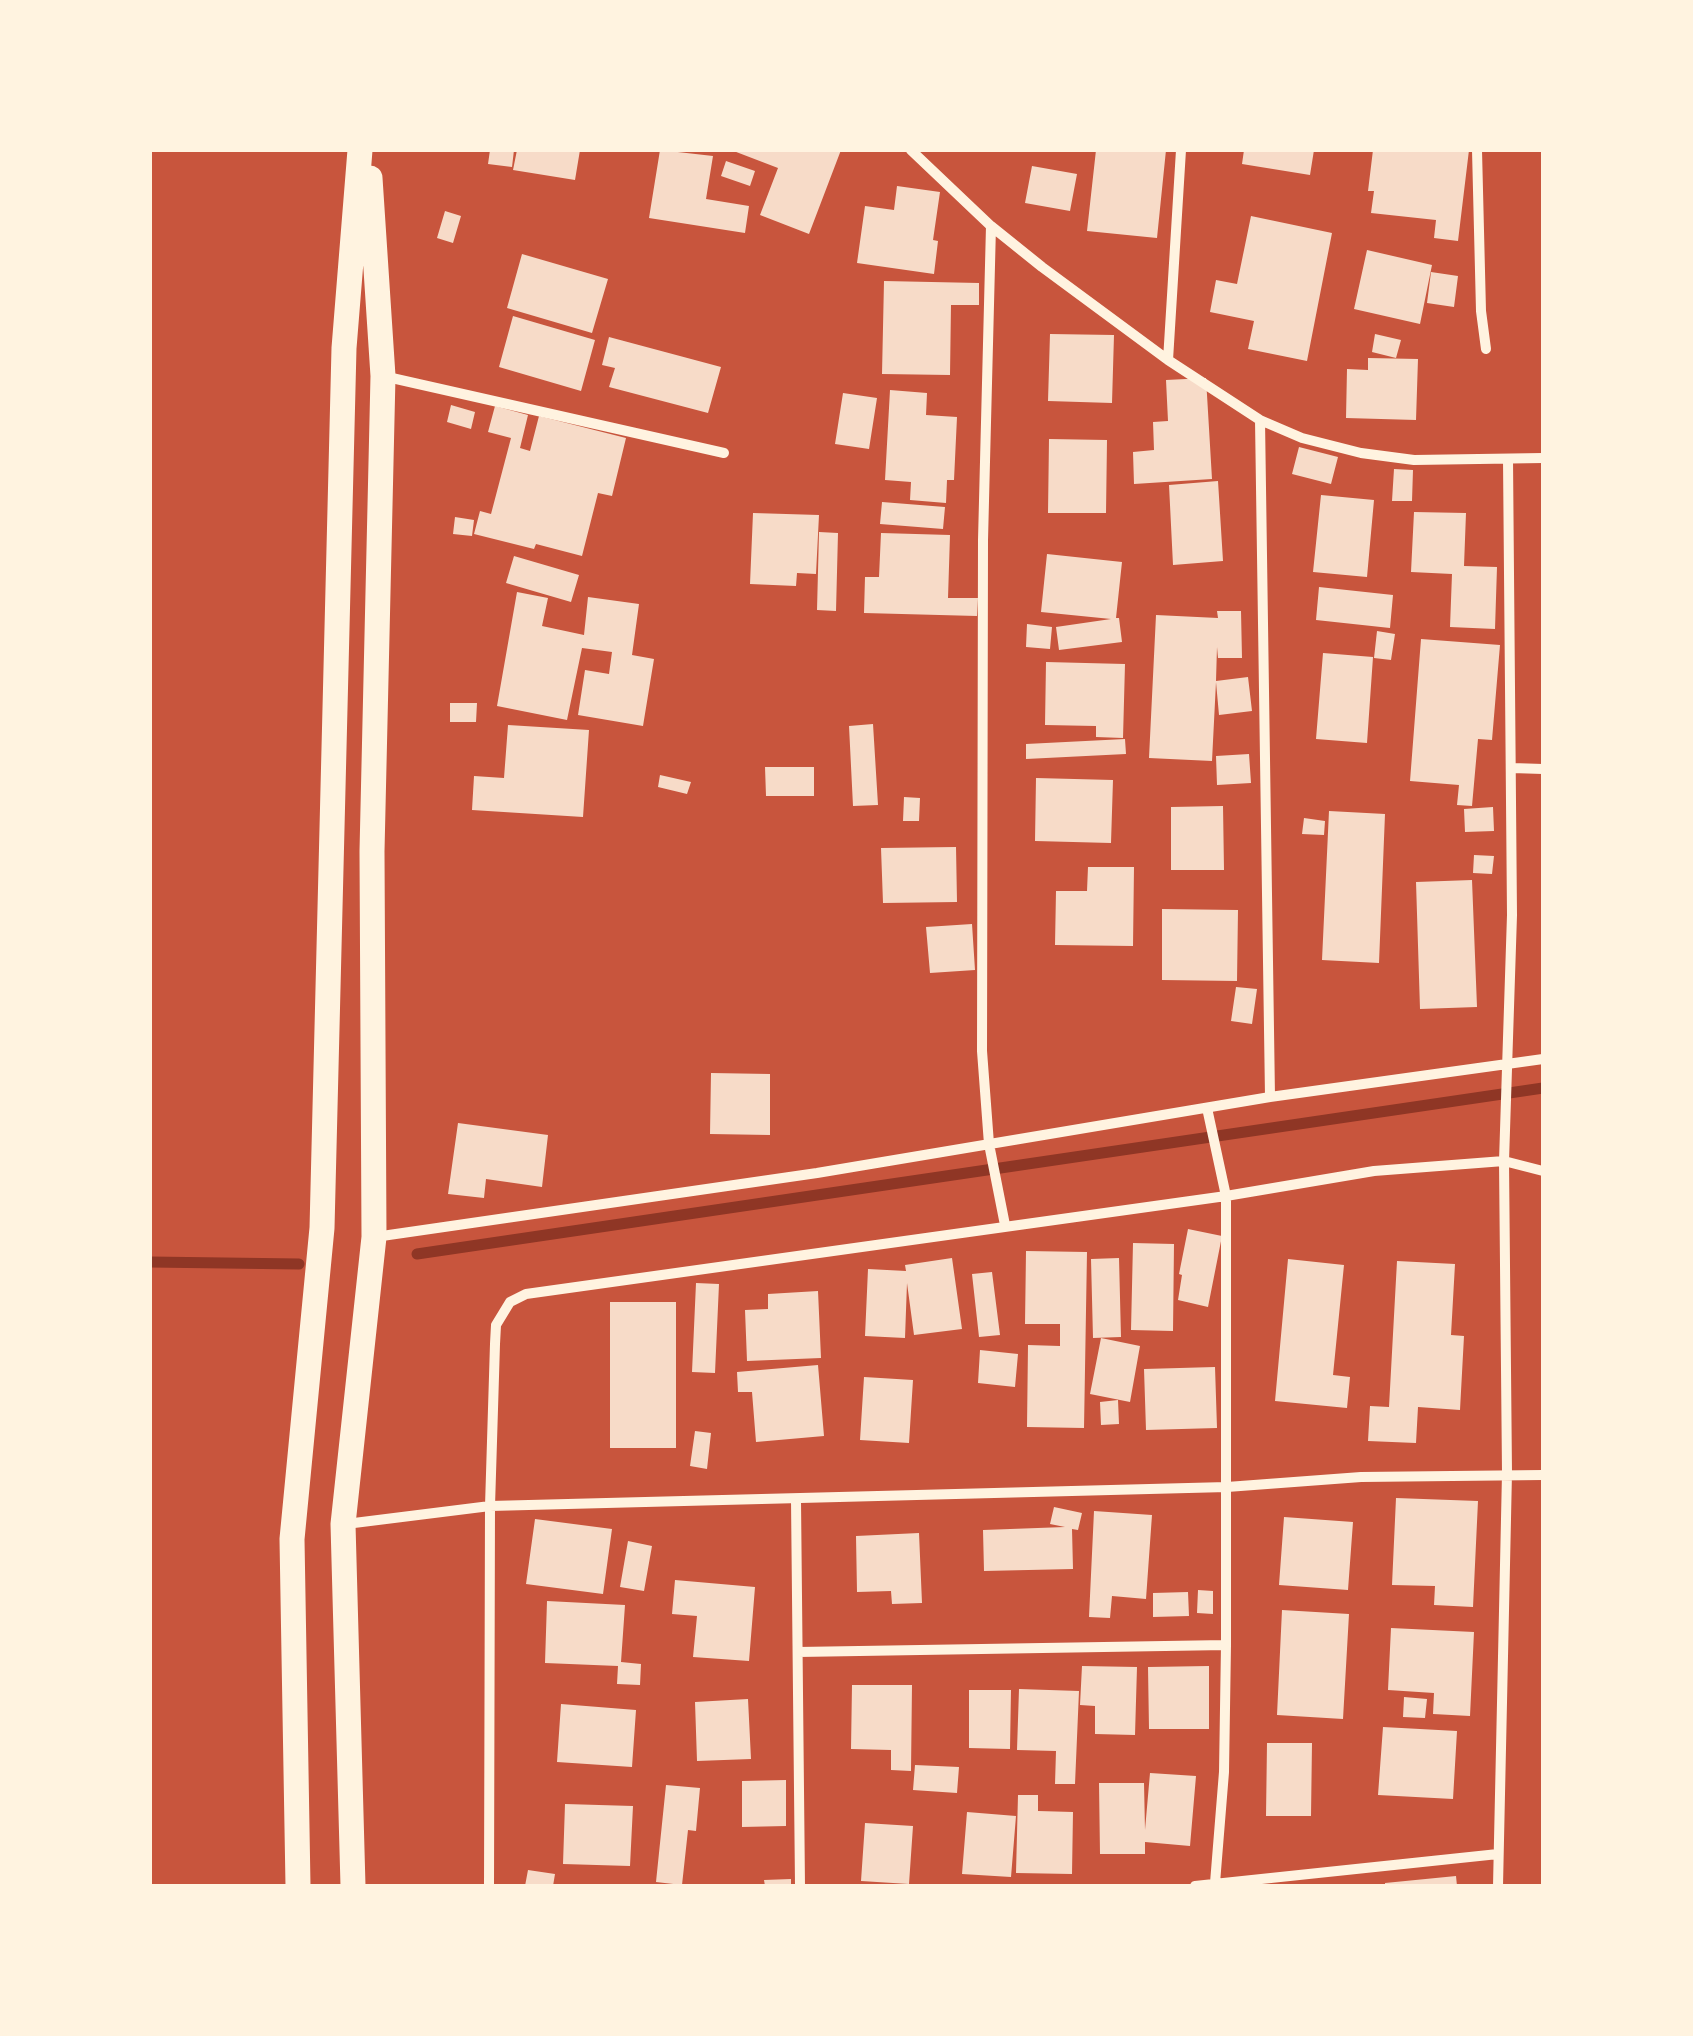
<!DOCTYPE html>
<style>
body{margin:0}
#map{position:relative;width:1693px;height:2036px;overflow:hidden;background:#c8553d;font-family:"Times New Roman",serif}
canvas{display:block}
.frame{position:absolute;inset:0;border:152px solid #fff3e0;pointer-events:none}
</style>
<div id="map">
<canvas width="1693" height="2036"></canvas>
<div class="frame"></div>
</div>
<script>
const c = document.querySelector('canvas').getContext('2d');
c.lineJoin = 'round';
const toPath = rows => new Path2D(rows.map(r => 'M' + r).join(''));
function stroke(path, color, width, dash) { c.strokeStyle = color; c.lineWidth = width; c.lineCap = dash ? 'butt' : 'round'; c.setLineDash(dash || []); c.stroke(path); }
function paint(path, color) { c.fillStyle = color; c.fill(path, 'evenodd'); }
const stream = toPath([
 [417,1254,1543,1088],
 [150,1262,299,1264]
]);
const building = toPath([
 [490,150,514,150,512,167,488,164],
 [517,150,580,150,575,180,513,170],
 [660,150,713,156,706,199,749,206,745,233,649,218],
 [731,150,841,150,809,234,760,215,778,168],
 [1096,150,1166,150,1157,238,1087,231],
 [1244,150,1314,150,1310,175,1242,164],
 [1373,150,1469,150,1458,241,1434,238,1436,220,1371,213,1374,191,1368,191],
 [726,161,755,171,750,186,721,176],
 [1032,166,1077,174,1070,211,1025,203],
 [897,186,940,192,933,240,938,241,934,274,857,263,865,206,894,210],
 [445,211,461,216,453,243,437,238],
 [1251,216,1332,233,1307,361,1248,349,1254,321,1210,312,1216,280,1237,284],
 [1367,250,1432,265,1420,324,1354,309],
 [522,254,608,279,592,333,507,308],
 [1431,272,1458,276,1454,307,1427,303],
 [884,281,979,283,979,305,951,305,950,375,882,374],
 [513,316,595,340,581,391,499,367],
 [1050,334,1114,335,1112,403,1048,401],
 [1375,334,1401,340,1396,358,1372,352],
 [609,337,721,367,708,413,609,387,615,368,602,365],
 [1368,358,1418,359,1416,420,1346,418,1347,369,1368,370],
 [1206,378,1212,479,1134,484,1133,452,1154,450,1153,422,1168,421,1166,380],
 [890,390,927,393,926,415,957,417,954,480,947,480,946,503,910,500,911,482,885,480],
 [843,393,877,398,869,449,835,444],
 [451,405,475,412,471,429,447,422],
 [495,406,528,415,520,448,530,451,539,416,626,438,612,496,598,493,582,556,536,544,534,549,474,534,480,511,491,514,511,438,488,432],
 [1049,439,1107,440,1106,513,1048,513],
 [1299,447,1338,457,1331,484,1292,474],
 [1394,469,1413,470,1412,501,1392,501],
 [1218,481,1223,561,1173,565,1169,485],
 [1321,495,1374,500,1367,577,1313,572],
 [882,502,945,507,943,529,880,524],
 [1414,512,1466,513,1464,566,1497,567,1495,629,1450,627,1452,574,1411,572],
 [753,513,819,515,816,574,797,573,796,586,750,584],
 [455,517,474,520,472,536,453,534],
 [819,532,838,533,836,611,817,610],
 [881,533,950,535,948,598,978,598,977,616,864,613,865,577,879,577],
 [1047,554,1122,562,1116,618,1119,618,1122,642,1059,650,1056,627,1111,619,1041,612],
 [514,556,579,575,571,602,506,583],
 [1319,587,1393,595,1390,628,1316,620],
 [517,592,548,598,542,626,584,635,588,597,639,604,632,655,654,659,643,726,578,715,585,670,609,674,612,652,582,648,567,720,497,706],
 [1217,611,1241,611,1242,658,1218,658,1217,647,1216,681,1248,677,1252,711,1219,715,1216,682,1212,761,1149,758,1156,615,1218,618],
 [1027,624,1052,627,1050,649,1026,647],
 [1377,631,1395,634,1391,660,1374,658],
 [1421,639,1500,645,1492,740,1478,739,1472,806,1457,805,1459,785,1410,781],
 [1323,653,1373,657,1367,743,1316,739],
 [1046,662,1125,664,1123,738,1096,737,1096,726,1045,725],
 [450,703,477,703,476,722,450,722],
 [873,724,878,805,853,806,849,726],
 [508,725,589,730,583,817,472,810,474,776,504,778],
 [1125,739,1126,754,1026,759,1026,744],
 [1249,754,1251,783,1217,785,1216,756],
 [765,767,814,767,814,796,766,796],
 [660,775,691,782,687,794,658,787],
 [1036,778,1113,780,1111,843,1035,841],
 [904,797,920,798,919,821,903,821],
 [1223,806,1224,870,1171,870,1171,807],
 [1493,807,1494,831,1465,832,1464,809],
 [1329,811,1385,814,1379,963,1322,960],
 [1304,818,1325,821,1324,835,1302,834],
 [956,847,957,902,883,903,881,848],
 [1474,855,1494,856,1492,874,1473,873],
 [1088,867,1134,867,1133,946,1055,945,1056,891,1087,891],
 [1472,880,1477,1007,1420,1009,1416,882],
 [1162,909,1238,910,1237,981,1162,980],
 [972,924,975,970,930,973,926,927],
 [1236,987,1257,989,1252,1024,1231,1021],
 [711,1073,770,1074,770,1135,710,1134],
 [458,1123,548,1135,542,1187,486,1179,484,1198,448,1194],
 [1188,1229,1222,1236,1208,1307,1178,1300,1182,1275,1179,1274],
 [1133,1243,1174,1244,1173,1331,1131,1330],
 [1026,1251,1087,1252,1084,1428,1027,1427,1028,1345,1060,1346,1060,1324,1025,1324],
 [952,1258,962,1329,914,1335,907,1283,905,1338,865,1336,868,1269,906,1271,905,1265],
 [1119,1258,1121,1337,1093,1338,1091,1259],
 [1288,1259,1344,1265,1333,1375,1350,1377,1347,1408,1275,1401],
 [1397,1261,1455,1264,1451,1335,1464,1336,1460,1410,1418,1407,1416,1443,1368,1441,1370,1406,1389,1407],
 [992,1272,1000,1335,979,1337,972,1274],
 [696,1283,719,1284,715,1373,692,1372],
 [818,1291,821,1358,747,1361,745,1310,768,1309,768,1294],
 [610,1302,676,1302,676,1448,610,1448],
 [1101,1338,1140,1346,1130,1402,1090,1394],
 [980,1350,1018,1354,1015,1387,978,1383],
 [818,1365,824,1436,756,1442,752,1392,738,1392,737,1372],
 [1215,1367,1217,1428,1146,1430,1144,1369],
 [864,1377,913,1380,909,1443,860,1440],
 [1118,1400,1119,1424,1101,1425,1100,1402],
 [695,1431,711,1433,707,1469,690,1466],
 [1396,1498,1478,1501,1473,1607,1434,1605,1435,1586,1392,1585],
 [1054,1507,1082,1513,1078,1530,1072,1529,1073,1569,984,1571,983,1530,1065,1527,1050,1524],
 [1094,1511,1152,1515,1146,1599,1112,1596,1110,1618,1089,1617],
 [1284,1517,1353,1522,1348,1590,1279,1585],
 [535,1519,612,1529,603,1594,526,1584],
 [919,1533,922,1603,892,1604,891,1591,857,1592,856,1536],
 [628,1541,652,1546,644,1591,620,1587],
 [675,1580,755,1587,749,1661,693,1657,697,1616,672,1614],
 [1198,1590,1213,1591,1213,1614,1197,1613],
 [1188,1592,1189,1616,1153,1617,1153,1593],
 [547,1601,625,1605,621,1662,641,1664,640,1685,617,1684,618,1666,545,1663],
 [1282,1610,1349,1614,1343,1719,1277,1715],
 [1391,1628,1474,1632,1470,1716,1433,1714,1434,1693,1388,1690],
 [1082,1666,1137,1667,1135,1735,1095,1734,1095,1706,1080,1705],
 [1209,1666,1209,1729,1149,1729,1148,1667],
 [852,1685,912,1685,911,1771,891,1770,891,1750,851,1749],
 [1019,1689,1079,1691,1075,1784,1055,1784,1056,1751,1017,1750],
 [969,1690,1011,1690,1010,1749,969,1748],
 [1404,1697,1427,1699,1425,1718,1403,1717],
 [748,1699,751,1759,697,1761,695,1702],
 [561,1704,636,1710,632,1767,557,1762],
 [1383,1727,1457,1731,1453,1799,1378,1795],
 [1267,1743,1312,1743,1311,1816,1266,1816],
 [915,1765,959,1767,957,1793,913,1790],
 [1150,1773,1196,1776,1190,1846,1145,1842,1145,1854,1100,1854,1099,1783,1144,1783,1145,1830],
 [786,1780,786,1826,742,1827,742,1781],
 [666,1785,700,1788,696,1831,688,1830,682,1885,656,1882],
 [1018,1795,1038,1795,1038,1811,1073,1812,1072,1874,1016,1873],
 [565,1804,633,1806,630,1866,563,1864],
 [967,1812,1016,1816,1011,1877,962,1874],
 [865,1823,913,1826,909,1884,861,1881],
 [528,1870,555,1874,553,1886,525,1886],
 [1456,1876,1457,1886,1385,1886,1385,1883],
 [791,1879,791,1886,765,1886,764,1880]
]);
const minor = toPath([
 [911,150,991,226,1042,267,1168,360,1260,420,1302,438,1361,453,1414,460,1543,458],
 [1477,150,1481,311,1486,349],
 [991,226,983,540,982,1051,989,1144,1005,1225],
 [1168,360,1181,150],
 [383,376,724,453],
 [1260,420,1270,1097],
 [1512,768,1543,769],
 [1207,1108,1226,1196,1226,1645,1224,1772,1215,1883],
 [375,1237,817,1173,1270,1097,1543,1059],
 [796,1500,800,1886],
 [346,1524,490,1506,1227,1487,1361,1477,1543,1475],
 [798,1652,1226,1645],
 [489,1886,490,1506,495,1344,496,1325,510,1302,526,1294,1226,1196,1374,1171,1504,1161,1543,1171],
 [1195,1886,1498,1854],
 [1498,1886,1507,1473,1504,1161,1512,915,1508,459]
]);
const primary = toPath([
 [298,1886,292,1539,322,1228,344,348,360,150],
 [353,1886,343,1524,374,1237,372,851,383,376,370,178]
]);
stroke(stream, '#8f3625', 11);
paint(building, '#f7dbc8');
stroke(minor, '#fff3e0', 10);
stroke(primary, '#fff3e0', 25);
</script>
